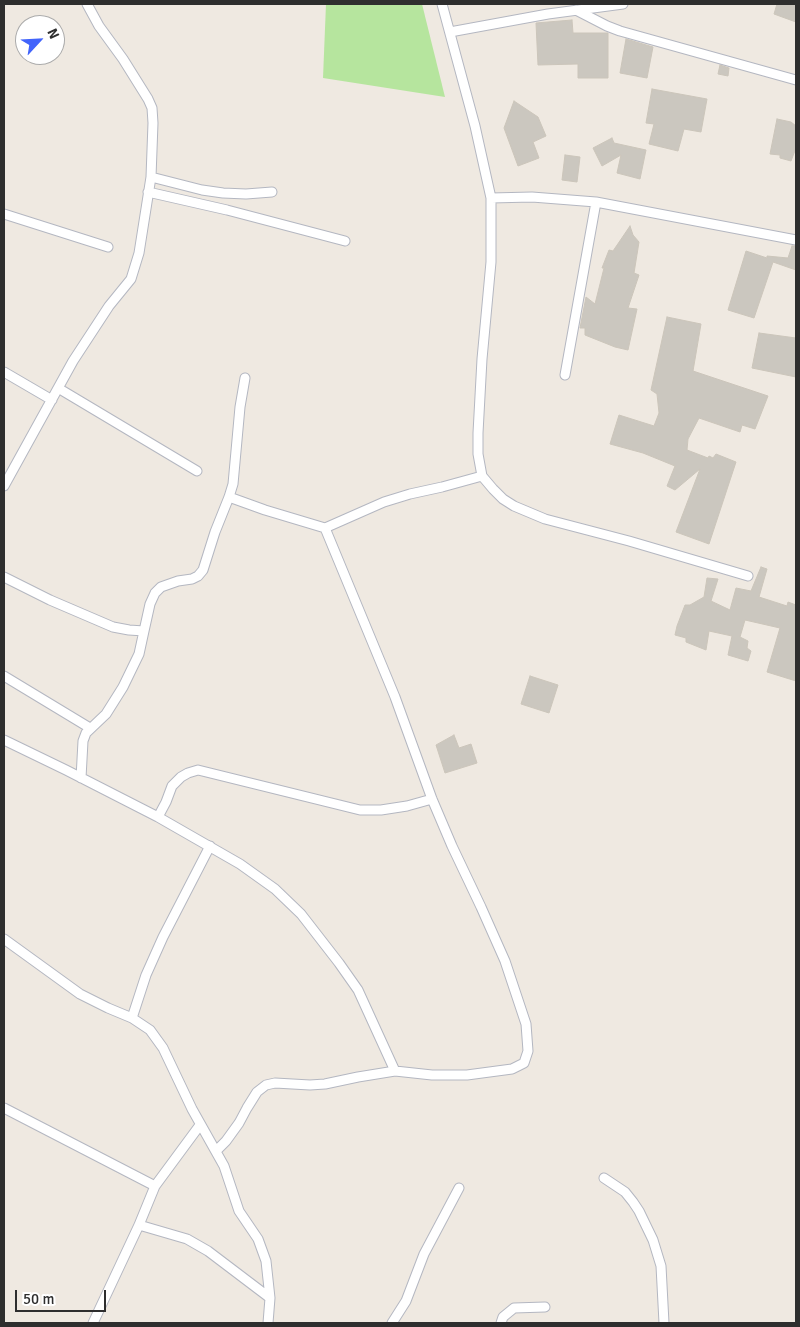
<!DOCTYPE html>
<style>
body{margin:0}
#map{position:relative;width:800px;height:1327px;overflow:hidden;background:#efe9e1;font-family:Signika,sans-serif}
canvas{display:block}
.frame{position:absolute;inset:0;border:5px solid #2e2e2e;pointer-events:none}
.north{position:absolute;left:15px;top:15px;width:50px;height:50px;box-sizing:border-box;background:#fff;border:1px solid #ababab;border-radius:50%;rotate:65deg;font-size:14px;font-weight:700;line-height:20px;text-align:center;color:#2e2e2e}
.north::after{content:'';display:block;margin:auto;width:18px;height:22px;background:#4264fb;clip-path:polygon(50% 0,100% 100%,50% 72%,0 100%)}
.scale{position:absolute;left:15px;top:1290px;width:91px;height:22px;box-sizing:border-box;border:2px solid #2e2e2e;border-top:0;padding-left:6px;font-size:15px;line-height:18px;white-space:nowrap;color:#2e2e2e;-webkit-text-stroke:4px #fff;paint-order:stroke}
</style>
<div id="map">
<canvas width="800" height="1327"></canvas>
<div class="frame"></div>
<div class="north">N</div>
<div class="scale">50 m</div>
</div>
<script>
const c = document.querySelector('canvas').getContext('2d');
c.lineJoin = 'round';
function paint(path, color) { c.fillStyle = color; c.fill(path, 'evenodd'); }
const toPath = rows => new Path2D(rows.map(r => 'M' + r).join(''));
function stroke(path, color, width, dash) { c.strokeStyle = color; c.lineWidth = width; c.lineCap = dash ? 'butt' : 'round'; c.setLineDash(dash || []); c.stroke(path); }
const green = toPath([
 [326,4,422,4,445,97,323,78]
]);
const building = toPath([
 [777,4,796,4,796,22,774,14,777,4],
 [572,20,573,33,608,33,608,78,578,78,578,64,538,65,536,23,572,20],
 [626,39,653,47,647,78,620,73,626,39],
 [720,65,729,68,728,76,718,74,720,65],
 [652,89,707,99,701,132,684,129,678,151,649,144,654,124,646,123,652,89],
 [514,101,538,117,546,136,533,142,539,158,518,166,504,128,514,101],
 [777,119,791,122,796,126,796,148,791,161,780,158,780,155,770,154,777,119],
 [612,138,614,143,646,150,640,179,617,173,621,155,602,166,593,148,612,138],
 [565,155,580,157,577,182,562,180,565,155],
 [630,226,633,235,639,242,634,273,639,275,628,308,637,309,628,350,615,347,585,335,585,328,580,328,586,297,595,304,604,268,602,268,609,250,613,251,630,226],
 [792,246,796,246,796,270,773,262,754,318,728,310,746,251,767,258,767,256,788,258,792,246],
 [667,317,701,324,693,371,768,396,755,429,742,425,740,432,699,418,688,439,687,450,708,458,709,456,713,458,716,454,736,462,709,544,676,532,700,469,675,490,667,486,675,466,643,453,610,444,619,415,654,426,659,413,657,394,651,390,667,317],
 [759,333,796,338,796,377,752,368,759,333],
 [761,567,767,569,759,597,787,606,788,602,796,605,796,681,767,672,780,628,745,620,740,637,748,641,747,648,751,651,748,661,728,655,732,636,709,631,706,650,686,642,686,638,675,635,677,626,685,605,690,605,704,597,707,578,718,579,711,601,730,610,736,588,751,591,761,567],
 [530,676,558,685,549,713,521,704,530,676],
 [454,735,459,748,471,744,477,763,445,773,436,745,454,735]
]);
const street = toPath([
 [442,4,475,126,491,198,491,262,482,359,478,433,478,454,482,476,493,489,503,499,514,506,545,519,629,541,748,576],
 [576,10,607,26,620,31,796,80],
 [450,32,548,14,623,4],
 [151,177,202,190,223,193,246,194,272,192],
 [148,192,227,210,345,241],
 [491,198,532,197,596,202,796,240],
 [4,214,108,247],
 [4,372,52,400],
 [565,375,596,202],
 [58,388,197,471],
 [4,486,73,361,109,306,131,279,139,253,151,177,153,123,152,108,148,99,123,59,99,26,87,4],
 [229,497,265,510,325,528,384,502,410,494,442,487,482,476],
 [4,577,50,600,113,627,129,630,144,631,150,604,155,593,161,587,178,581,192,579,198,576,203,570,215,532,229,497,233,484,240,407,245,378],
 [4,676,90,728],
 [4,740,66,770,158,817,240,864,275,889,301,914,339,963,358,990,395,1071,432,1075,467,1075,512,1069,524,1063,528,1051,526,1024,505,961,481,907,452,846,432,799,395,697,325,528],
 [81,778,83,741,86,733,106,714,123,687,139,654,144,631],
 [158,817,166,802,172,786,181,777,188,773,198,770,360,810,381,810,407,806,432,799],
 [4,939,80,994,108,1008,132,1018,150,1030,163,1048,192,1109,224,1166,239,1211,258,1239,266,1261,270,1298,268,1323],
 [132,1018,146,975,163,937,210,846],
 [4,1108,155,1186,200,1125],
 [216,1151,226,1141,239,1123,247,1108,257,1092,266,1085,275,1083,310,1085,325,1084,358,1077,395,1071],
 [604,1178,625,1192,633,1202,639,1211,653,1240,661,1266,664,1323],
 [139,1225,187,1239,208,1251,270,1298],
 [93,1323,139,1225,155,1186],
 [392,1323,406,1301,424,1254,459,1188],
 [501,1323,503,1317,514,1308,545,1307]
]);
paint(green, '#b6e59e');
paint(building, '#cbc7bf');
stroke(building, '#cbc5ba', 1);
stroke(street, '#b4b7c1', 11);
stroke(street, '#fff', 9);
</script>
